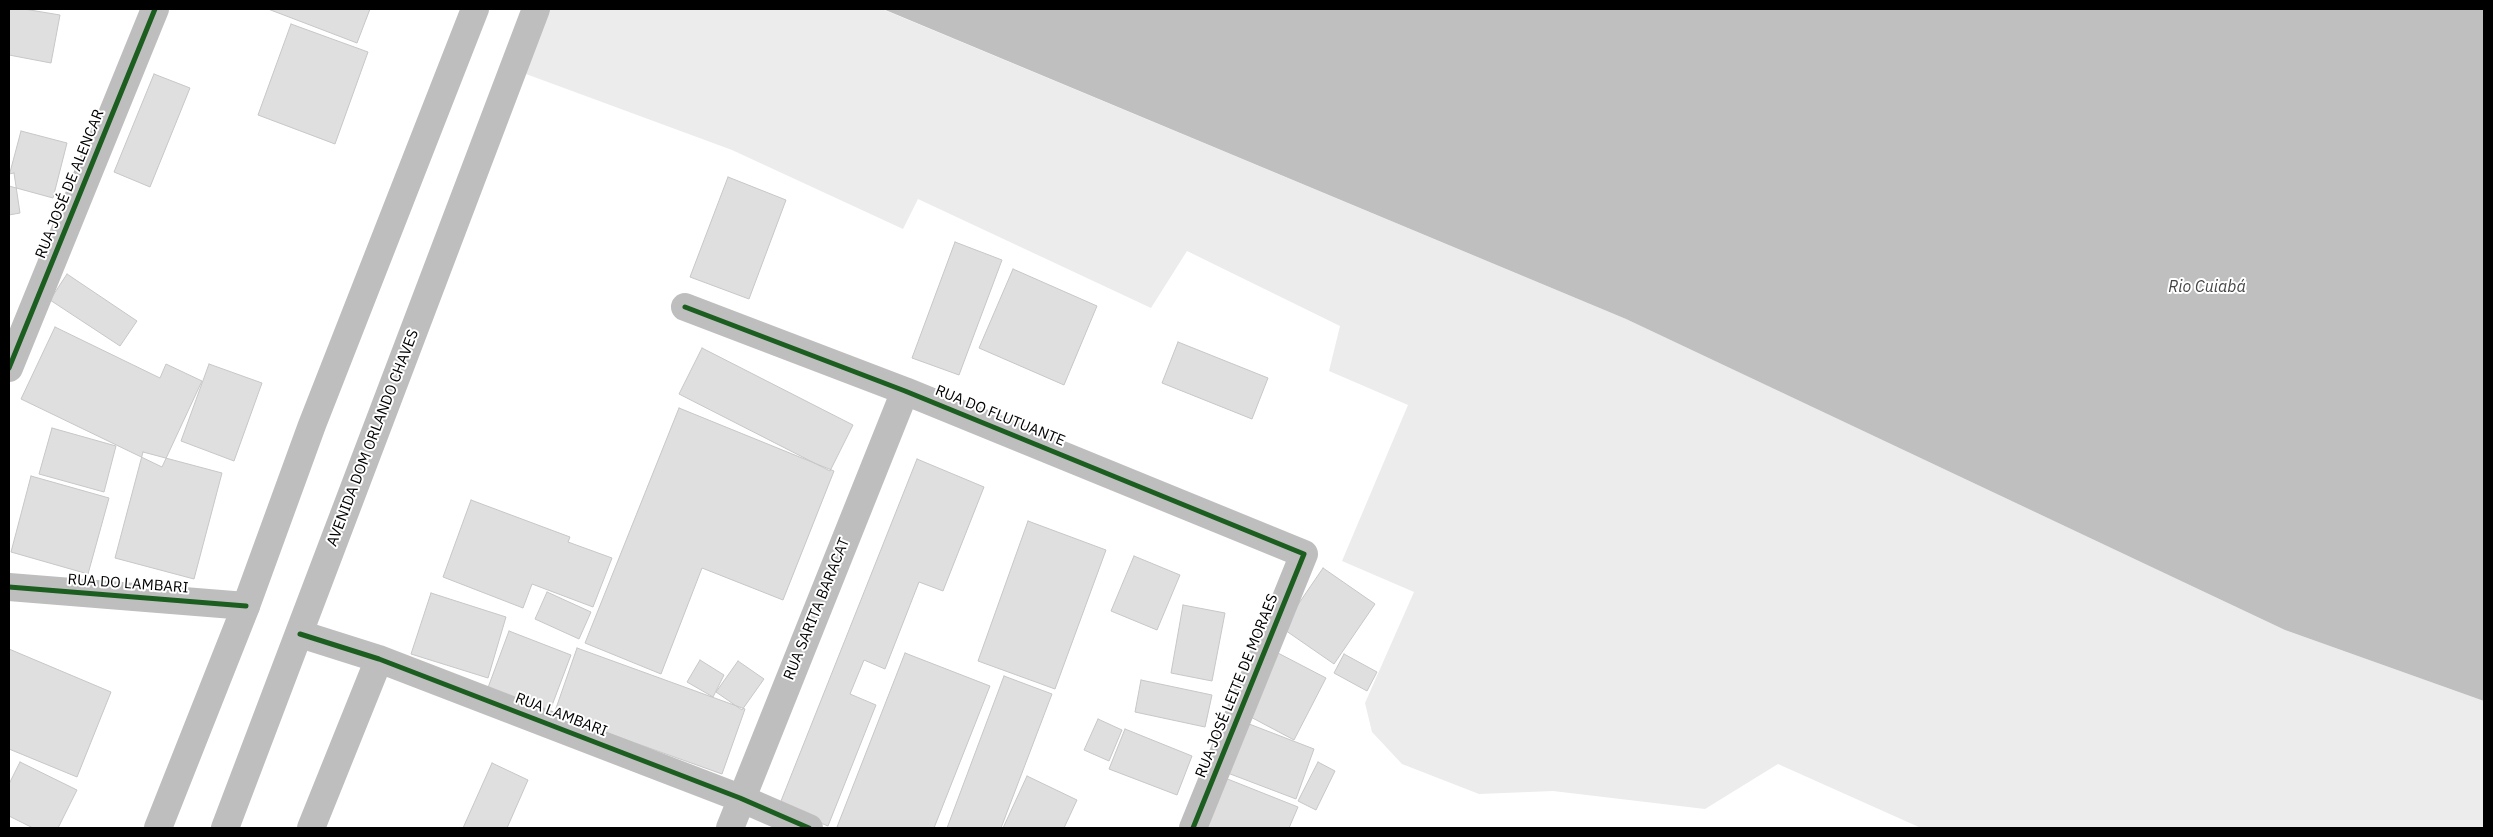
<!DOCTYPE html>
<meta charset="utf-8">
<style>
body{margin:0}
#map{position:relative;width:2493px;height:837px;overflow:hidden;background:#fff;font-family:"IBM Plex Sans",sans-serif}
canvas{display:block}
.frame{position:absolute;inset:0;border:10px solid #000;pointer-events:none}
</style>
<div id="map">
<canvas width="2493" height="837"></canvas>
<div class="frame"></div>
</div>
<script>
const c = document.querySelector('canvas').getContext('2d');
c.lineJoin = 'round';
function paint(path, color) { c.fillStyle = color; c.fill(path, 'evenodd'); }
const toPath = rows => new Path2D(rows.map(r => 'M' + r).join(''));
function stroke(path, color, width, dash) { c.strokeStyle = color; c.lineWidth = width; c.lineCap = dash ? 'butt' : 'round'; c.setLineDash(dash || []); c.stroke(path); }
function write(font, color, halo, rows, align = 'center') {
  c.font = font + ' "IBM Plex Sans",sans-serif'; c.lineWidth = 4; c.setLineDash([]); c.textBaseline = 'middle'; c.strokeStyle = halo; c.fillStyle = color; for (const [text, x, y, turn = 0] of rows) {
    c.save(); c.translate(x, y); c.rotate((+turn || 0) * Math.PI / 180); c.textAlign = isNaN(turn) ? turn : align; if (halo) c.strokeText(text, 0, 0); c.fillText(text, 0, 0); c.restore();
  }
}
const green = toPath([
 [539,9,882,9,1626,319,2285,630,2484,701,2484,828,1921,828,1778,764,1705,809,1553,791,1479,794,1402,764,1372,732,1365,703,1414,592,1342,561,1408,405,1329,371,1340,326,1187,251,1151,308,918,199,903,229,732,150,526,74]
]);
const water = toPath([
 [883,9,2484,9,2484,701,2285,630,1626,319]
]);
const building = toPath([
 [9,9,24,9,60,15,51,63,9,55,9,9],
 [268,9,370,9,357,43,268,9],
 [291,24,368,52,335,144,258,115,291,24],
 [154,74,190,88,150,187,114,172,154,74],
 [21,131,67,143,53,198,9,186,9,176,21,131],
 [14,173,20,213,9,215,9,174,14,173],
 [728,177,786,200,749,299,690,277,728,177],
 [955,242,1002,260,959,375,912,358,955,242],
 [1013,269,1097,306,1064,385,979,348,1013,269],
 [67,274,137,321,120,346,50,300,67,274],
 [55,327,160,378,166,364,202,381,162,467,21,399,55,327],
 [1178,342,1268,378,1252,419,1162,383,1178,342],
 [702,348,853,425,830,471,679,394,702,348],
 [209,364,262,383,234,461,181,441,209,364],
 [679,408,834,471,783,600,702,568,661,674,585,643,679,408],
 [52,428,116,446,104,492,39,474,52,428],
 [143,452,222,473,194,579,115,558,143,452],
 [917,459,984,487,943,591,919,582,885,669,864,660,850,694,876,705,828,826,779,806,917,459],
 [31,476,109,498,88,574,11,552,31,476],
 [471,500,570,537,568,542,612,558,593,607,532,584,523,608,443,577,471,500],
 [1028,521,1106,550,1055,689,978,661,1028,521],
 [1134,556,1180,575,1157,630,1111,611,1134,556],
 [1323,568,1375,604,1334,664,1282,628,1323,568],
 [547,592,591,612,579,639,535,619,547,592],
 [431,593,506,617,488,678,411,654,431,593],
 [1183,605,1225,613,1212,681,1171,673,1183,605],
 [509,631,571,655,548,716,486,693,509,631],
 [577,648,745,709,722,774,554,714,577,648],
 [9,649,111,692,77,777,9,749,9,649],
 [1276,652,1326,678,1294,740,1245,714,1276,652],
 [905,653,990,686,934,828,841,828,837,827,905,653],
 [1344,654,1377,672,1367,691,1334,673,1344,654],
 [700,660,724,675,713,697,687,682,700,660],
 [738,661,764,679,742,710,716,692,738,661],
 [1004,676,1052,694,1001,828,947,828,1004,676],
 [1141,680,1212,695,1205,727,1135,712,1141,680],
 [1098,719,1122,730,1109,761,1084,750,1098,719],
 [1244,722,1314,749,1296,799,1225,772,1244,722],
 [1125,729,1192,756,1177,795,1109,769,1125,729],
 [20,762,77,790,58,828,33,828,9,816,9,784,20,762],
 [1318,762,1335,771,1316,810,1298,801,1318,762],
 [492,763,528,780,507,828,463,828,492,763],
 [1027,776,1077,800,1064,828,1003,828,1027,776],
 [1225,778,1298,807,1289,828,1205,828,1225,778]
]);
const street = toPath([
 [685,307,905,391,1304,554,1193,828],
 [9,368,155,9],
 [9,587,246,606],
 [300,634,379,659,740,798,809,828],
 [311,828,379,659],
 [730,828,905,391]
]);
const primary = toPath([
 [158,828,246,606,312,425,475,9],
 [225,828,536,9]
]);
const cycleway = toPath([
 [685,307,905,391,1304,554,1193,828],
 [9,368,155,9],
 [9,587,246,606],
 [300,634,379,659,740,798,809,828]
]);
const streetNames = [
 ["RUA JOSÉ DE ALENCAR",70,184,-68],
 ["RUA DO FLUTUANTE",1000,416,22],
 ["AVENIDA DOM ORLANDO CHAVES",373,438,-69],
 ["RUA DO LAMBARI",128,584,4],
 ["RUA SARITA BARACAT",817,609,-68],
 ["RUA JOSÉ LEITE DE MORAES",1237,686,-68],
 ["RUA LAMBARI",561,715,21]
];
const waterNames = [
 ["Rio Cuiabá",2207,287]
];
paint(green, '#ececec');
paint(water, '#bfbfbf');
paint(building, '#dfdfdf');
stroke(building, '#c7c7c7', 1);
stroke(street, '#bebebe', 28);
stroke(primary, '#bebebe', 28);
stroke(cycleway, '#1b5e20', 5);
write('15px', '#000', '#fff', streetNames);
write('italic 16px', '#444', '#fff', waterNames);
</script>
